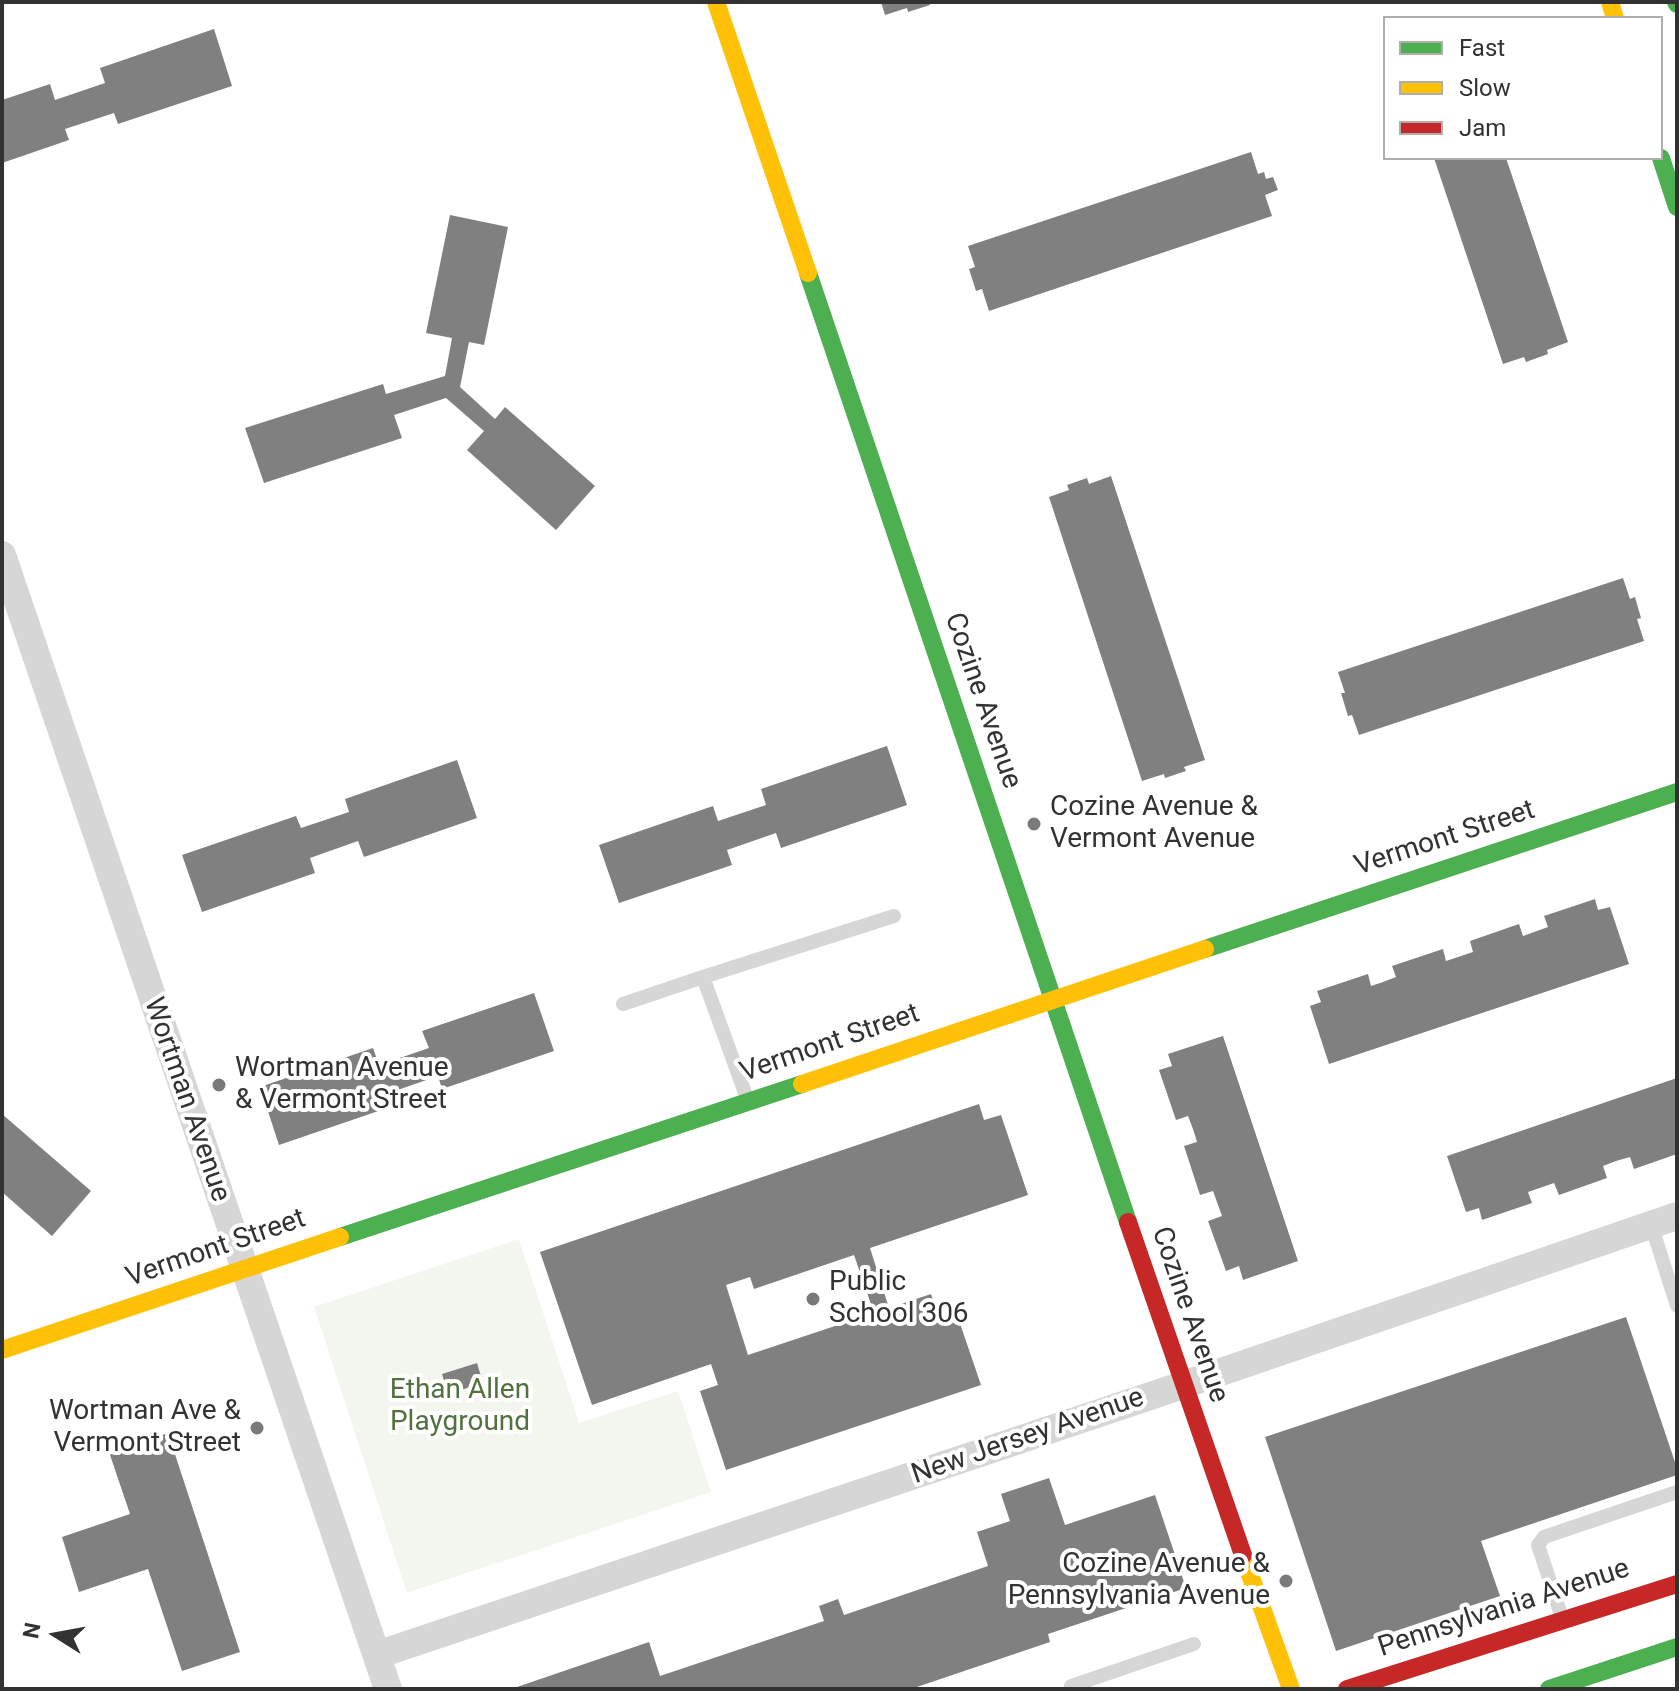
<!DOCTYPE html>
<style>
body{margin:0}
#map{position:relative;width:1679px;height:1691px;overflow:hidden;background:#fff;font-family:Roboto,sans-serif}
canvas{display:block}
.frame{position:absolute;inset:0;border:4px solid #323232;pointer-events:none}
.legend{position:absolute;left:1383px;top:16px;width:280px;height:144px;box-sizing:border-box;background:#fff;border:2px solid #adadad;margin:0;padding:10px 14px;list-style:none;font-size:24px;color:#323232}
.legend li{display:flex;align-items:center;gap:16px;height:40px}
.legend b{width:40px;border:2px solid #adadad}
.north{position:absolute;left:16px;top:1595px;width:80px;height:80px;-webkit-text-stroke:6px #fff;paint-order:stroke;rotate:281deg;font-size:22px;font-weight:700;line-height:32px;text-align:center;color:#323232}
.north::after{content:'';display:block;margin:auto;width:28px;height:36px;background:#323232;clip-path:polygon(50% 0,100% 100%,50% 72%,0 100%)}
</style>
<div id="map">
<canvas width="1679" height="1691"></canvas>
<div class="frame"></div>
<ul class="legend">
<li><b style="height:10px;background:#4caf50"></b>Fast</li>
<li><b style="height:10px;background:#ffc107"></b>Slow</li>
<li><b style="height:10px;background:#c62828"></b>Jam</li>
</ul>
<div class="north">N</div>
</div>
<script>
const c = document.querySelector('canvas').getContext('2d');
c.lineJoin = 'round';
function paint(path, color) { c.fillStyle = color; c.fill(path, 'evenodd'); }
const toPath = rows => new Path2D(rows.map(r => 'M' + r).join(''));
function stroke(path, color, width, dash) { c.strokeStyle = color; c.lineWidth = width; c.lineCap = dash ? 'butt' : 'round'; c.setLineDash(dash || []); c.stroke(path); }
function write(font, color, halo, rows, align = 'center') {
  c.font = font + ' Roboto,sans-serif'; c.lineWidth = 8; c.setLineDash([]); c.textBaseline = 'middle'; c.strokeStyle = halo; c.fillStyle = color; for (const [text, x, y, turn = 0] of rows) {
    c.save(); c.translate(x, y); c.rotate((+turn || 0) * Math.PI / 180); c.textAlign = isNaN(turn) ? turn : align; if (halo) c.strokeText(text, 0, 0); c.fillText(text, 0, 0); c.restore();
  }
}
const green = toPath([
 [519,1239,579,1423,678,1391,711,1492,407,1593,314,1307]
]);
const building = toPath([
 [881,2,929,2,930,5,908,12,907,8,885,15],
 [214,29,232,86,118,124,114,113,65,129,69,140,2,163,2,100,50,84,55,100,105,83,100,68],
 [1251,152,1258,174,1264,172,1266,179,1273,177,1278,190,1265,195,1272,216,989,311,982,289,976,291,969,269,975,267,968,246],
 [1434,158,1506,158,1568,342,1547,350,1548,354,1526,362,1524,357,1503,364],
 [450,215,508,227,484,345,469,342,460,387,495,419,505,407,595,486,556,530,467,450,484,431,446,398,394,415,402,438,264,483,245,428,383,384,386,394,445,376,452,338,426,333],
 [1111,476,1205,760,1184,767,1186,771,1165,778,1164,774,1142,781,1049,497,1069,490,1067,485,1087,478,1089,484],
 [1623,578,1630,599,1635,597,1641,618,1637,619,1644,641,1359,735,1352,715,1348,716,1341,693,1345,693,1338,672],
 [887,746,907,805,781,848,776,833,727,850,732,865,619,903,599,845,713,806,718,821,766,805,761,789],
 [457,760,477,818,364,857,358,841,310,858,315,873,202,912,182,855,296,816,301,828,349,812,345,799],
 [1595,899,1598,910,1610,907,1629,964,1329,1064,1310,1006,1321,1002,1317,991,1368,974,1371,986,1383,982,1396,977,1392,966,1443,949,1446,961,1473,952,1470,941,1519,924,1523,936,1548,927,1544,916],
 [534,993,554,1051,442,1089,438,1076,389,1093,393,1106,279,1145,260,1087,373,1048,379,1065,429,1048,422,1031],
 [1223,1036,1298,1261,1243,1280,1239,1266,1226,1271,1208,1221,1222,1216,1213,1191,1200,1195,1184,1146,1197,1142,1193,1129,1188,1116,1176,1120,1159,1070,1172,1066,1168,1054],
 [1677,1078,1677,1154,1634,1169,1630,1157,1616,1161,1603,1166,1607,1178,1559,1195,1554,1183,1528,1192,1532,1203,1482,1220,1479,1208,1466,1212,1447,1156],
 [979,1104,984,1120,1001,1115,1028,1195,870,1248,889,1308,931,1294,937,1312,954,1306,981,1385,726,1470,700,1391,718,1385,711,1364,592,1405,540,1252],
 [854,1255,874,1313,748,1355,726,1285,750,1277,754,1289],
 [2,1114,91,1191,52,1236,2,1192],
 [1626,1317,1677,1468,1677,1475,1481,1541,1500,1596,1336,1651,1265,1437],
 [477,1363,483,1383,448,1394,442,1374],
 [168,1433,240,1652,182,1671,148,1569,79,1592,62,1537,130,1514,109,1452],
 [1049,1478,1065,1525,1155,1495,1186,1588,1048,1634,1050,1642,911,1689,511,1689,649,1642,660,1676,824,1621,819,1606,838,1599,844,1615,988,1566,977,1532,1010,1521,1001,1494]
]);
const lane = toPath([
 [623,1004,703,977],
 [748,1101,703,977,894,916],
 [1651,1224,1677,1306],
 [1562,1618,1538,1545,1544,1537,1677,1492],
 [1072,1689,1071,1686,1194,1644]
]);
const street = toPath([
 [2,555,388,1689],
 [377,1655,1183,1385,1677,1216]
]);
const fast = toPath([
 [1676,2,1677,4],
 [1661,158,1677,207],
 [808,273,1128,1222],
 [1205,949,1677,792],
 [340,1237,802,1084],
 [1549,1689,1677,1647]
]);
const slow = toPath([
 [716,2,808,273],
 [1610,2,1615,18],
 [802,1084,1205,949],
 [2,1350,340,1237],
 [1243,1555,1291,1689]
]);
const jam = toPath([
 [1128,1222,1243,1555],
 [1347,1689,1677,1584]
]);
const markers = [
 [1034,824,8,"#7a7a7a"],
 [219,1085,8,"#7a7a7a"],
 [813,1299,8,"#7a7a7a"],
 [257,1428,8,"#7a7a7a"],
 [1286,1581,8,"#7a7a7a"]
];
const streetNames = [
 ["Cozine Avenue",982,701,71],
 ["Vermont Street",1445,839,-18],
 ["Vermont Street",830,1044,-19],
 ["Wortman Avenue",186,1100,71],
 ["Vermont Street",216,1249,-19],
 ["Cozine Avenue",1189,1315,71],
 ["New Jersey Avenue",1028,1437,-19],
 ["Pennsylvania Avenue",1504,1609,-18]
];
const poiNames = [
 ["Cozine Avenue &",1050,808],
 ["Vermont Avenue",1050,840],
 ["Wortman Avenue",235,1069],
 ["& Vermont Street",235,1101],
 ["Public",829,1283],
 ["School 306",829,1315],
 ["Wortman Ave &",241,1412,"right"],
 ["Vermont Street",241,1444,"right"],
 ["Cozine Avenue &",1270,1565,"right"],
 ["Pennsylvania Avenue",1270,1597,"right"]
];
const parkNames = [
 ["Ethan Allen",460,1391],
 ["Playground",460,1423]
];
paint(green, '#f2f6ee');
paint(building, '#808080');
stroke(lane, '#d6d6d6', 14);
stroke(street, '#d6d6d6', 28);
stroke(fast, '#4caf50', 18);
stroke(slow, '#ffc107', 18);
stroke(jam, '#c62828', 18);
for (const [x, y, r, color] of markers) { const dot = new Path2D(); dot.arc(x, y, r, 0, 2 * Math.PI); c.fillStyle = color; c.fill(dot); stroke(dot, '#fff', 3); }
write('28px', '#323232', '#fff', streetNames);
write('28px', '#323232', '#fff', poiNames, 'left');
write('28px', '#51713d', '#fff', parkNames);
</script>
